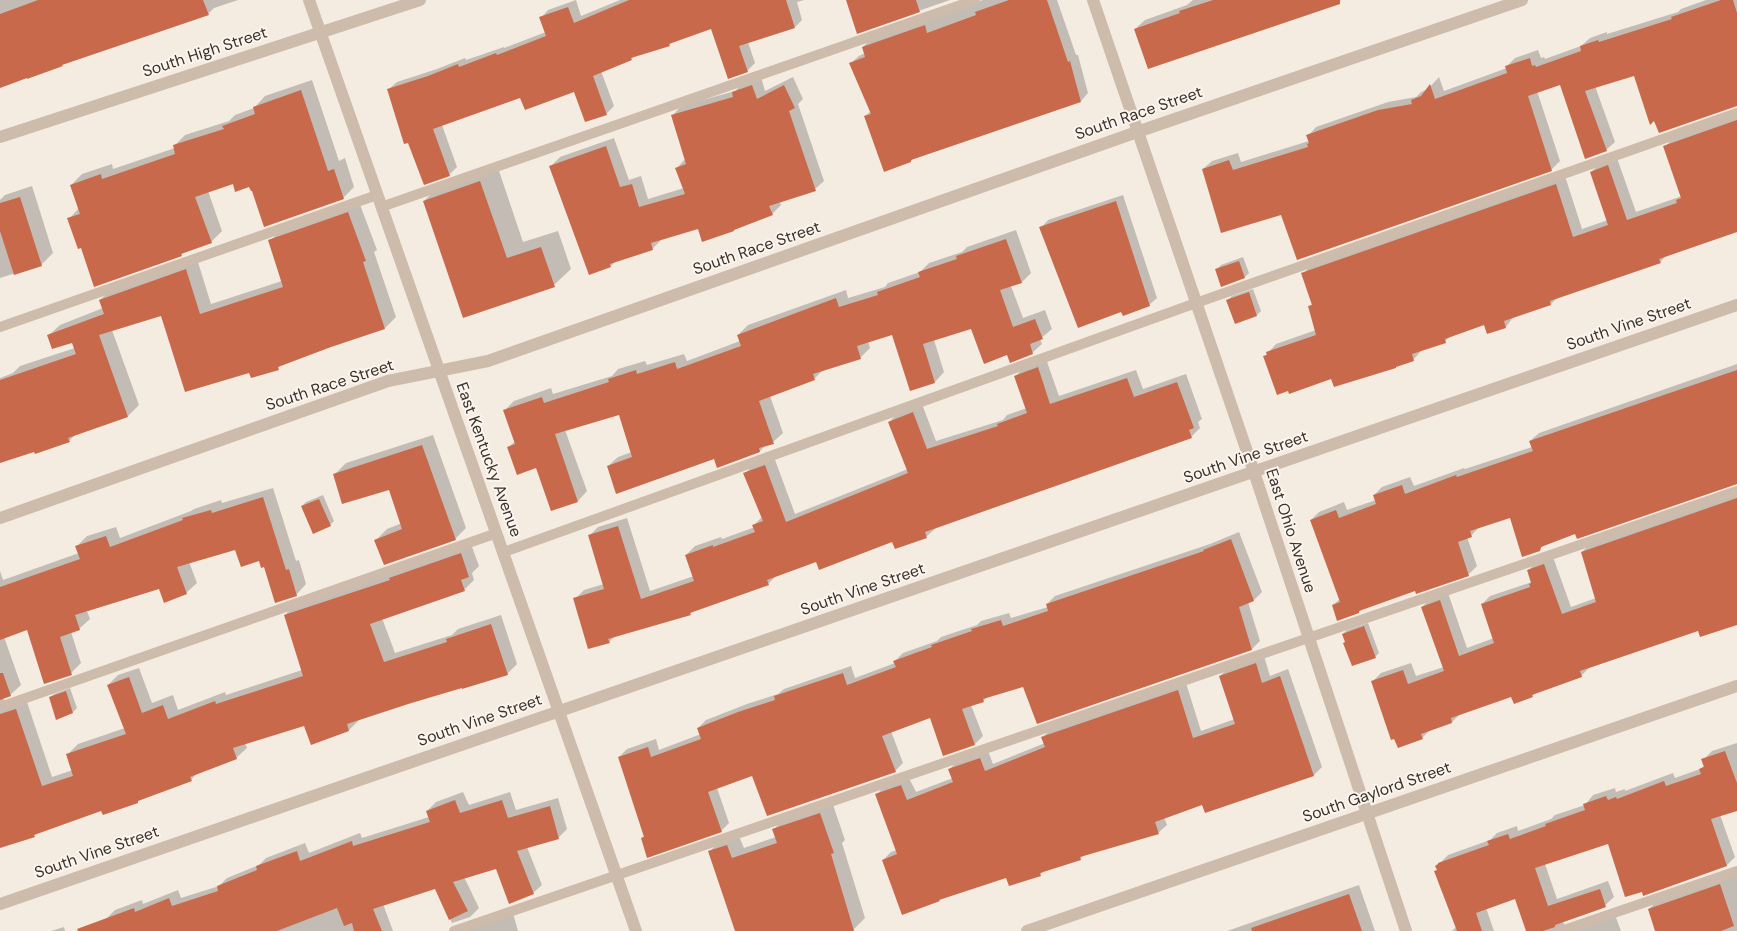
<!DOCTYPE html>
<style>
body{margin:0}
canvas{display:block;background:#f4ebe1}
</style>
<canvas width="1737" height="931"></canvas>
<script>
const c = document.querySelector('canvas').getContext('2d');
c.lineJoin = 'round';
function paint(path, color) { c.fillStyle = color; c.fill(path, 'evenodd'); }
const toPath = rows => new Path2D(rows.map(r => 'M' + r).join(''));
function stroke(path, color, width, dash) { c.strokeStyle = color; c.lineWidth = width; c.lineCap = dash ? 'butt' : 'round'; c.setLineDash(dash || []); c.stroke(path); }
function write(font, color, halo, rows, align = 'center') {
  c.font = font + ' "DM Sans",sans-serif'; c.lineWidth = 4; c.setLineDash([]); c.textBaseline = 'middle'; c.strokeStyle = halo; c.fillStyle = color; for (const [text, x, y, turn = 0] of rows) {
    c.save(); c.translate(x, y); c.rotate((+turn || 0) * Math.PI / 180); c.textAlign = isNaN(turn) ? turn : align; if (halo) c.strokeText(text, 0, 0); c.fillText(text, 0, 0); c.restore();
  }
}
const shadow = toPath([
 [0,0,238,0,214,8,208,14,0,86],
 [576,0,581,16,620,0,804,0,797,2,802,20,795,27,748,42,755,63,747,71,712,27,672,42,669,45,634,56,631,59,601,71,614,106,606,114,574,90,521,96,442,125,457,167,449,175,425,183,389,89,397,82,437,69,465,58,466,60,504,47,504,48,546,32,541,18,548,10],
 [847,0,950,0,858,32],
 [1057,0,1076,55,1078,55,1088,93,1081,101,914,158,911,161,865,116,871,111,851,63,859,56,865,53,863,47,871,39,983,0],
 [1193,0,1342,0,1317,8,1135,29,1145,20,1187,5],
 [1706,0,1737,0,1737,106,1635,74,1595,86,1615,142,1606,150,1561,84,1537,91,1560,161,1551,170,1281,213,1203,169,1212,161,1238,153,1241,162,1309,141,1308,136,1316,127,1388,102,1416,97,1421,92,1428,89,1439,77,1444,91,1507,68,1506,67,1515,58,1538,50,1541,58,1544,57,1545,59,1581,46,1590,38,1607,32,1607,34,1678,12,1681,9],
 [761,77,765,91,793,77,803,99,798,104,824,181,815,189,779,201,781,205,772,214,698,228,661,240,652,249,617,260,611,266,551,166,560,157,614,138,629,180,641,176,648,199,684,188,677,168,685,159,673,115,681,106,735,91,742,84],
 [312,80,339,161,345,158,354,187,343,198,233,183,208,191,222,231,211,242,185,251,181,255,82,246,69,219,79,208,71,185,82,174,112,164,113,169,175,148,174,146,185,135,229,121,235,115,254,108,265,96],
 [1737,116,1737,230,1668,254,1660,262,1558,297,1551,304,1514,316,1506,327,1487,333,1484,324,1452,335,1445,341,1422,350,1413,360,1332,377,1264,357,1276,344,1316,330,1309,307,1313,303,1303,274,1311,265,1565,176,1582,229,1608,220,1591,172,1600,164,1617,158,1636,212,1682,196,1665,147,1673,138],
 [497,165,523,242,558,231,571,269,554,285,464,317,424,201,441,184],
 [32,186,53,253,41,265,0,278,0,200,5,195],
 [1123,195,1157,298,1149,305,1122,311,1041,228,1048,220],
 [359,202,377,250,374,252,396,317,385,328,282,364,278,368,250,371,162,315,112,330,139,405,128,416,76,434,69,441,0,462,0,378,13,373,20,366,75,348,73,342,49,335,60,325,103,308,100,300,111,289,197,259,211,304,282,281,270,241,281,230],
 [1016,230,1031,273,1022,282,1011,286,1023,318,1045,310,1052,329,1040,339,1042,344,1032,353,1008,354,972,327,934,340,944,372,935,382,910,389,893,333,868,341,870,348,860,358,824,369,814,379,770,396,783,433,773,442,766,445,760,451,715,458,608,466,618,457,632,452,620,413,565,430,587,491,578,501,537,467,509,447,515,441,504,411,514,401,551,388,553,394,612,376,618,369,645,361,647,365,684,354,687,361,740,341,738,335,748,325,846,290,848,298,885,287,888,283,920,272,929,263,962,252,967,247],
 [1243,257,1249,273,1245,277,1217,269,1221,265],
 [1253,289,1261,311,1257,315,1236,323,1228,300,1232,296],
 [1046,359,1059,396,1136,370,1143,389,1186,374,1202,419,1198,422,1200,428,1191,437,936,528,927,536,896,548,893,540,817,561,777,575,768,584,693,611,690,614,615,636,609,642,575,599,584,590,604,584,589,536,598,527,627,518,650,591,694,576,686,555,695,546,721,537,722,539,755,527,754,525,762,517,745,474,753,465,774,457,795,514,908,469,889,422,898,413,922,404,936,441,1003,420,1007,415,1027,408,1016,376,1024,367],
 [1737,364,1737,484,1576,533,1545,544,1539,550,1510,516,1479,527,1471,536,1467,537,1477,566,1469,574,1417,592,1416,589,1363,608,1359,612,1333,605,1340,599,1311,520,1319,512,1344,502,1347,510,1376,500,1374,495,1382,487,1410,477,1414,486,1464,468,1465,469,1532,447,1530,441,1539,433],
 [433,435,466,528,455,539,376,540,387,529,402,523,389,488,335,474,346,463],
 [273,488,296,561,299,560,306,584,296,595,260,559,236,548,189,562,197,583,186,593,160,588,87,611,90,619,79,629,71,632,81,663,71,673,28,628,4,637,21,685,10,695,2,698,10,704,26,699,52,777,73,770,68,754,78,744,125,728,108,685,118,675,139,668,152,703,173,695,178,710,225,692,226,695,302,670,285,615,295,605,471,544,479,566,472,573,474,580,464,590,382,618,395,653,452,635,458,629,501,615,517,664,507,674,463,686,359,720,349,730,312,743,305,724,245,743,247,748,236,758,197,773,191,780,141,799,137,802,102,809,37,833,34,836,0,847,0,571,3,580,79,553,77,546,87,536,116,527,120,538,191,511,194,509,221,500,222,503],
 [1737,494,1737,623,1699,630,1589,668,1581,676,1536,692,1532,696,1515,702,1512,695,1461,713,1452,722,1431,729,1422,738,1373,681,1381,673,1411,663,1416,676,1444,667,1422,607,1430,599,1448,593,1467,648,1494,638,1482,604,1490,596,1532,582,1528,571,1536,562,1553,557,1571,607,1596,598,1582,552,1590,544],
 [323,495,334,521,330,525,302,506,306,502],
 [1239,532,1262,592,1254,600,1248,602,1260,641,1252,649,1037,722,1024,685,988,696,983,701,971,705,983,736,975,744,944,754,930,716,891,731,903,763,895,771,752,774,717,788,729,823,721,831,642,838,645,835,619,757,627,749,656,739,659,750,701,734,698,728,706,720,747,704,778,694,784,689,851,666,855,678,895,663,895,661,903,653,937,641,941,637,977,625,981,621,1009,613,1011,618,1048,607,1047,604,1055,596,1210,544],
 [1368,623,1379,653,1375,657,1346,641,1343,634,1347,630],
 [1264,656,1270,676,1288,669,1322,767,1314,775,1206,811,1203,804,1164,817,1167,825,1159,832,1084,855,1080,859,1045,870,1041,874,1010,884,1007,876,942,897,939,900,883,860,891,852,897,850,877,794,885,786,909,778,916,792,953,778,950,769,957,761,988,751,993,764,1045,743,1043,737,1051,729,1186,683,1201,731,1235,719,1220,676,1228,668],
 [70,688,77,708,73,712,56,718,50,698,54,694],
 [1737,743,1737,809,1720,815,1735,857,1726,866,1609,842,1545,864,1557,899,1608,881,1614,897,1601,909,1563,922,1566,928,1615,915,1621,931,1527,931,1516,898,1486,908,1494,931,1452,931,1456,927,1437,866,1448,855,1490,840,1497,833,1517,826,1518,831,1551,819,1555,815,1585,805,1593,795,1615,788,1616,792,1625,789,1625,791,1673,773,1675,778,1700,769,1705,765,1703,760,1712,751],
 [463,792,469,805,510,792,516,810,558,798,567,829,558,838,527,847,542,885,533,893,496,867,464,877,479,908,470,917,452,923,435,887,383,904,393,931,81,931,106,919,115,910,142,900,143,904,178,890,181,898,219,886,227,878,259,865,266,858,305,843,309,853,360,833,362,838,429,817,427,811,436,802],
 [832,802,845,840,842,843,865,918,853,930,848,931,736,931,709,852,721,840,738,834,744,848,776,837,773,830,785,818],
 [1737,873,1737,931,1656,931,1649,909,1658,900],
 [1359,885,1375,931,1227,931],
 [513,913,518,931,465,931],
 [64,927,65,931,51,931]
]);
const building = toPath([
 [38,0,203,0,209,15,62,65,63,66,27,79,27,78,0,88,0,14],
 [629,0,786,0,795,28,739,46,748,72,728,79,711,29,669,44,670,46,631,58,632,60,593,76,607,115,585,122,574,92,525,110,520,98,433,129,450,176,424,185,408,143,404,144,387,89,428,76,458,64,459,67,496,53,497,55,546,36,539,17,568,7,574,23],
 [846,0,916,0,920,12,857,34],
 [1009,0,1047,0,1068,62,1070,61,1081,102,911,160,911,162,884,172,864,116,871,114,849,63,865,57,862,47,925,25,927,33,976,15,975,12],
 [1213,0,1340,0,1340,4,1148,69,1134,29,1180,13,1179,11],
 [1721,0,1733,0,1737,13,1737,106,1659,133,1654,121,1650,125,1634,76,1585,91,1607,151,1585,159,1560,85,1528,96,1552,171,1297,260,1281,215,1221,233,1202,169,1229,160,1233,170,1308,147,1307,144,1309,143,1306,135,1378,110,1412,104,1411,100,1421,96,1430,84,1435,99,1507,73,1505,66,1530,58,1532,66,1535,65,1536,67,1581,51,1580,46,1598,40,1599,42,1672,19,1671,17],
 [752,85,757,99,784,85,795,108,789,111,816,191,769,206,773,215,734,230,734,231,702,242,698,229,651,243,653,250,610,264,611,267,589,275,549,166,606,146,620,187,632,184,639,207,685,194,675,168,686,164,671,115,733,97,732,92],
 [301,90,328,171,334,169,344,199,264,227,252,191,251,191,249,187,235,192,233,184,195,197,212,243,181,254,182,256,94,287,81,248,78,249,67,218,80,214,70,185,101,174,102,179,175,154,173,145,224,129,222,126,255,114,253,107],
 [1737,120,1737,232,1659,259,1661,263,1550,301,1551,305,1504,321,1506,328,1487,334,1484,325,1445,339,1446,343,1412,354,1414,361,1396,367,1396,368,1334,387,1331,379,1289,394,1288,391,1277,395,1263,356,1267,355,1266,352,1316,335,1308,306,1312,305,1301,273,1556,184,1573,237,1608,225,1590,172,1608,165,1627,220,1677,203,1676,200,1681,198,1663,146],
 [480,181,507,258,541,247,555,287,463,318,423,201],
 [20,197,42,266,14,275,0,231,0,203],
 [1116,201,1150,306,1123,316,1121,312,1078,328,1039,227],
 [348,212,366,261,363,262,385,329,331,347,278,367,279,370,251,378,249,373,185,392,161,316,99,335,128,417,68,438,70,442,35,454,34,452,0,463,0,380,76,354,72,343,52,349,47,335,104,314,99,300,186,269,200,314,283,287,268,240],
 [1006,239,1022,283,1000,290,1013,327,1035,319,1043,339,1030,344,1033,354,1010,363,1007,355,984,364,971,329,923,344,935,383,910,391,892,335,857,346,861,359,813,374,815,380,759,401,774,444,759,448,760,452,717,468,714,459,616,494,607,466,632,457,619,415,555,434,578,502,551,511,536,468,517,475,507,447,515,444,503,410,542,397,544,403,609,382,608,379,636,370,637,374,675,362,677,369,741,346,737,335,836,298,839,307,878,295,877,292,920,277,918,272,957,259,956,256],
 [1239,261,1245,278,1221,287,1215,269],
 [1249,292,1257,316,1235,324,1226,300],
 [1038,367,1050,404,1127,378,1134,397,1177,382,1194,428,1189,430,1192,438,925,532,927,538,895,549,892,542,819,570,816,562,767,580,769,585,690,613,691,615,608,639,610,643,588,649,573,598,604,589,588,535,618,526,641,599,694,581,685,555,713,545,713,547,755,532,752,525,763,521,743,473,765,465,786,522,908,473,888,422,913,412,927,449,998,426,997,424,1027,413,1014,376],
 [1737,370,1737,484,1577,539,1575,534,1541,547,1540,551,1522,557,1510,518,1470,531,1472,537,1458,542,1469,576,1416,594,1415,591,1359,611,1359,613,1337,621,1332,605,1340,602,1310,520,1336,510,1339,518,1376,504,1373,495,1402,485,1405,494,1456,475,1457,477,1533,451,1529,441],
 [422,445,456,540,384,565,374,540,402,529,389,490,342,504,333,474],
 [263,497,286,570,289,569,297,596,275,603,264,567,261,568,259,561,241,567,235,550,177,567,187,594,164,603,159,589,75,615,80,630,60,637,72,675,44,684,27,630,0,640,0,587,80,559,75,546,106,536,110,547,183,520,182,518,211,510,212,513],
 [1737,498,1737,625,1700,637,1698,631,1580,671,1582,677,1532,695,1533,697,1514,704,1511,697,1451,718,1452,723,1421,734,1423,739,1398,748,1394,739,1391,740,1371,681,1403,670,1408,684,1444,671,1421,607,1440,600,1459,656,1494,643,1481,604,1530,587,1529,584,1531,583,1527,570,1544,564,1562,614,1596,602,1581,552],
 [319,499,331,526,313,534,301,506],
 [1231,539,1254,601,1239,607,1252,650,1037,724,1023,687,983,699,984,702,962,709,975,745,943,756,930,718,882,736,896,772,767,816,752,776,708,792,722,832,647,858,641,838,644,837,618,757,648,747,651,757,701,739,697,728,738,712,775,700,774,696,843,673,847,685,896,667,893,661,932,647,931,645,972,631,971,629,1001,620,1003,626,1048,611,1046,604,1204,551,1203,550],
 [461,553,469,577,461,580,465,591,370,624,384,662,447,642,446,639,491,624,508,675,462,689,462,688,408,704,347,724,349,731,311,745,304,726,233,748,237,759,190,777,192,781,138,801,138,803,103,815,101,811,34,835,35,837,0,848,0,714,16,709,42,786,73,776,66,754,126,734,107,685,129,677,142,713,163,705,168,719,215,701,216,704,303,676,284,615,390,580,389,578],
 [1364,626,1376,658,1352,666,1343,643,1345,642,1342,634],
 [1256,663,1262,683,1280,676,1314,776,1205,813,1202,805,1155,822,1159,834,1080,857,1081,860,1040,873,1041,876,1009,886,1006,878,939,900,940,901,902,915,882,860,897,854,875,794,901,785,907,800,953,782,948,769,980,758,985,771,1045,747,1041,737,1178,690,1193,738,1235,724,1219,676],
 [0,673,3,673,11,696,0,700],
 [66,691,73,713,56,720,49,697],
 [1725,751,1737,783,1737,811,1711,819,1727,866,1643,896,1642,892,1625,897,1608,844,1535,868,1548,906,1600,889,1606,907,1555,925,1555,927,1543,931,1526,931,1515,899,1476,913,1482,931,1457,931,1434,871,1437,870,1435,866,1438,864,1438,863,1489,845,1487,841,1508,834,1510,839,1546,826,1545,824,1585,810,1583,804,1606,796,1608,800,1616,797,1617,799,1664,781,1666,786,1701,774,1699,769,1704,767,1701,759],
 [455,800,460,813,502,800,508,818,550,806,559,839,517,851,534,894,509,904,496,869,453,882,468,911,449,920,435,889,373,909,382,931,354,931,352,923,344,926,337,908,277,931,78,931,77,929,134,908,135,912,169,898,172,906,218,891,217,886,257,870,256,866,297,851,300,861,352,841,353,846,430,822,426,811],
 [820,813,834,853,831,854,854,931,735,931,708,851,727,845,732,858,777,843,772,829],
 [1720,884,1734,926,1721,931,1655,931,1648,909],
 [1349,894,1362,931,1252,931,1251,928]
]);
const lane = toPath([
 [381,207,975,0],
 [0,327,377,195],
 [504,552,1196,303,1737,113],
 [0,707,497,533],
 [454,931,1737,491],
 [1561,931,1737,871]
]);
const street = toPath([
 [309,0,636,931],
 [1093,0,1254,472,1406,931],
 [0,137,420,0],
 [0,518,388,381,488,361,1137,132,1522,0],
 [0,904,1737,305],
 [1027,931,1737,686]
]);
const streetNames = [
 ["South High Street",205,53,-18],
 ["South Race Street",1139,114,-19],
 ["South Race Street",757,249,-19],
 ["South Vine Street",1629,325,-19],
 ["South Race Street",330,386,-18],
 ["South Vine Street",1246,458,-19],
 ["East Kentucky Avenue",488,460,70],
 ["East Ohio Avenue",1290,531,72],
 ["South Vine Street",863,590,-19],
 ["South Vine Street",480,721,-19],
 ["South Gaylord Street",1377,793,-19],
 ["South Vine Street",97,853,-19]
];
paint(shadow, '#0003');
paint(building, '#c8694b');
stroke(lane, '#cdbbac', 10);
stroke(street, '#cdbbac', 12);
write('16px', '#3b302b', '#fbf5ee', streetNames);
</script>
